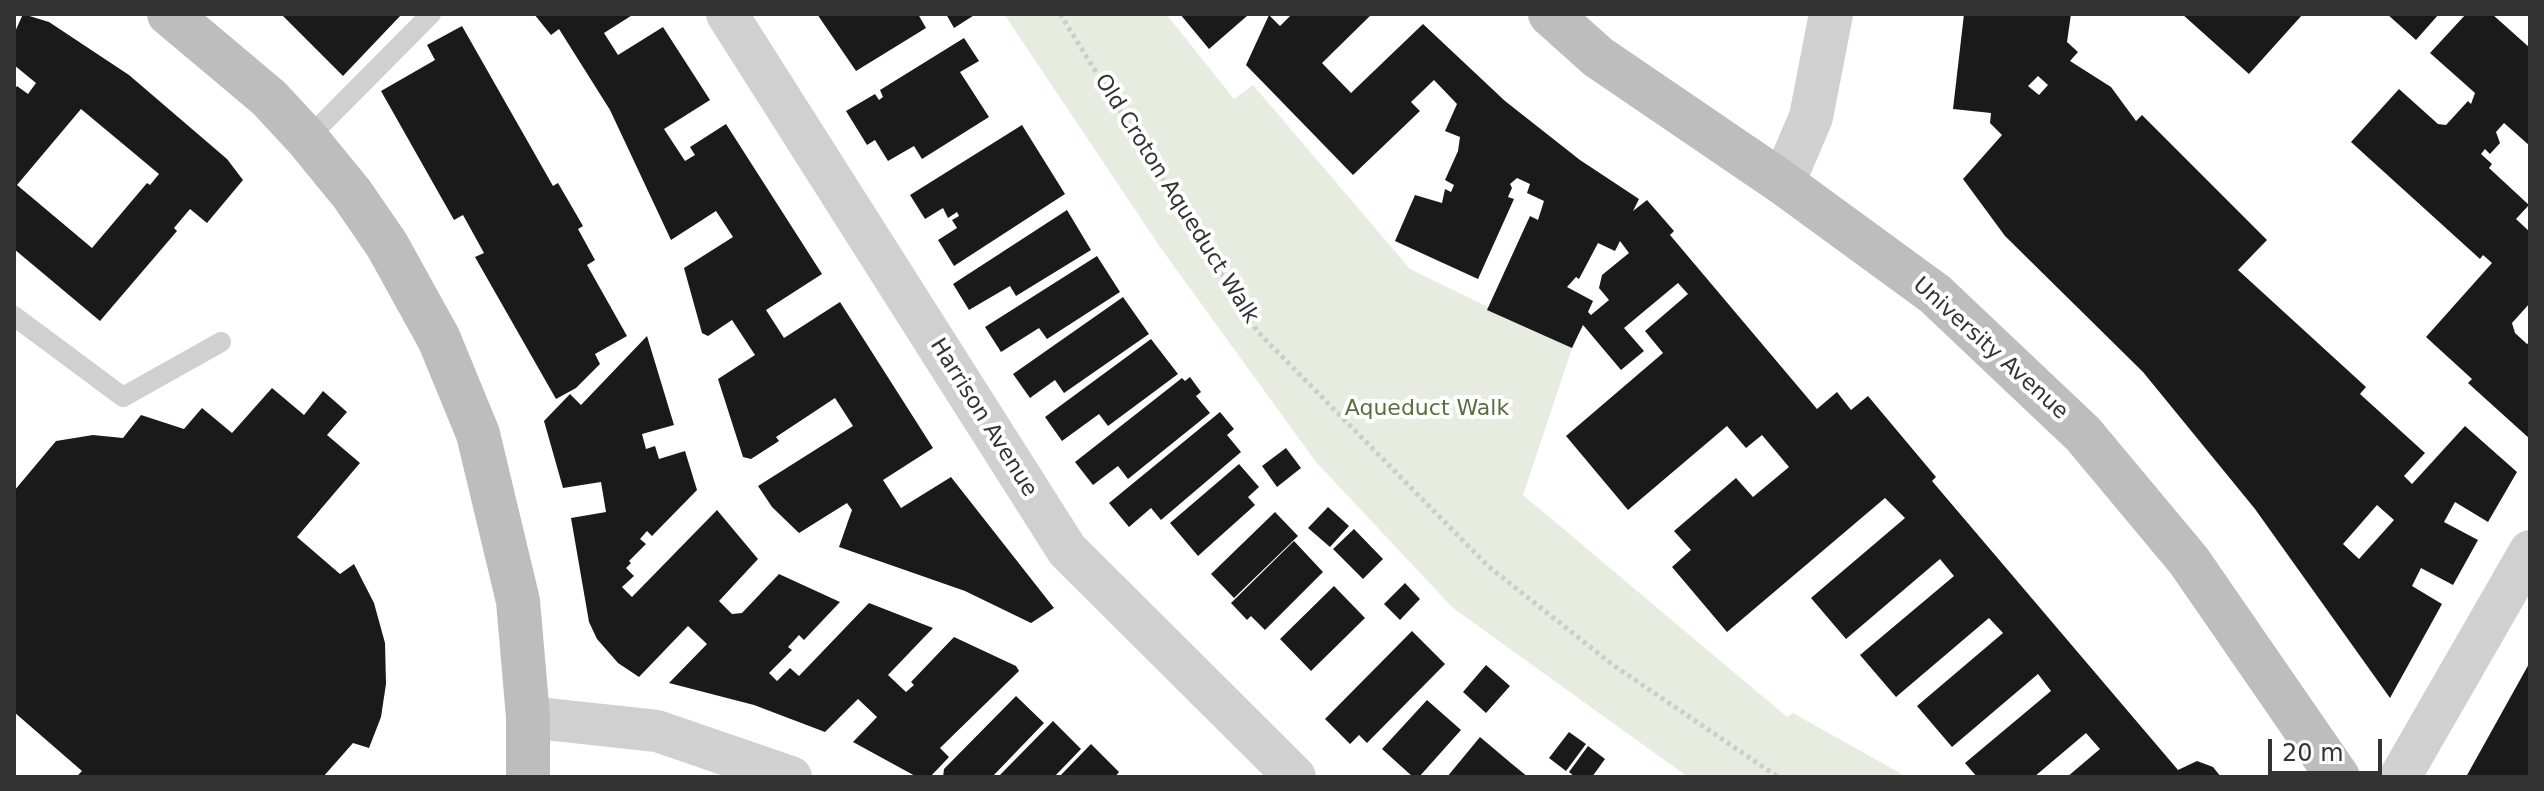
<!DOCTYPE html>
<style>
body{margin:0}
#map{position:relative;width:2544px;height:791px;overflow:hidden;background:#fff;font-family:"DejaVu Sans",sans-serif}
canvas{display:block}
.frame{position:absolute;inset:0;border:16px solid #333;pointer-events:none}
.scale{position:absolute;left:2268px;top:739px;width:114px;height:36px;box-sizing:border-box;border:4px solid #333;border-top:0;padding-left:10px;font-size:24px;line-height:28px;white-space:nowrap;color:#333;-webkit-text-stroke:6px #fff;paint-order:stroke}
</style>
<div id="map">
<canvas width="2544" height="791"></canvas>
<div class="frame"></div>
<div class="scale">20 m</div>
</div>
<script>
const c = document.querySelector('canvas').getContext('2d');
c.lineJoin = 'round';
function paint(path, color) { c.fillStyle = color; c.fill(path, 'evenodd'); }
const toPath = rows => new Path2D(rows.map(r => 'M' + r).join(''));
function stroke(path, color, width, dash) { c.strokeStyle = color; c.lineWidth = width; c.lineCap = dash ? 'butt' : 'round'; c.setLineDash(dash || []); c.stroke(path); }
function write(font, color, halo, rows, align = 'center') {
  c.font = font + ' "DejaVu Sans",sans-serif'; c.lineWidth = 8; c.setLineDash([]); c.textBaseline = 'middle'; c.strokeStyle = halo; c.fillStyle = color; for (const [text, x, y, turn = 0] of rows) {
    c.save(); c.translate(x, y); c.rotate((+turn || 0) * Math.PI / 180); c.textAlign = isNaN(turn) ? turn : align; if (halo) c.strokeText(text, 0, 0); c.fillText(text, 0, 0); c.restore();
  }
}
const green = toPath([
 [1004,14,1166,14,1234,99,1253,85,1410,269,1572,348,1523,495,1787,717,1793,713,1907,777,1688,777,1453,608,1316,462,1160,247]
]);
const building = toPath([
 [23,14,49,22,129,75,227,159,243,180,207,223,190,209,174,228,177,231,100,321,14,249,14,90,17,86,28,94,36,83,14,65,14,34],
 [81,109,159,174,150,185,147,183,92,248,17,185],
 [281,14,402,14,343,76],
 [534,14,634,14,604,33,618,55,663,27,710,100,664,129,685,161,695,155,690,147,726,124,822,274,766,310,784,338,840,302,933,448,883,480,901,508,951,477,1054,608,1031,623,965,591,839,547,852,510,847,503,799,533,772,507,758,486,853,426,835,398,776,437,779,441,751,459,743,457,718,379,755,355,732,320,708,336,702,333,684,268,733,237,716,211,671,240,610,110,559,29,551,35],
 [817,14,918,14,926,28,856,71],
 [946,14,976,14,954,28],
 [1180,14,1245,14,1247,16,1209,49],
 [1372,14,1322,63,1351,93,1423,24,1505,101,1580,160,1639,199,1633,211,1647,200,1674,231,1670,235,1817,409,1837,392,1851,410,1868,396,1936,477,1932,481,2178,770,2197,761,2213,767,2221,777,2067,777,2100,749,2086,733,2034,777,1977,777,1965,763,2051,691,2038,674,1952,747,1917,706,2003,633,1989,618,1896,697,1860,655,1954,576,1940,559,1846,639,1811,598,1905,518,1885,498,1727,632,1672,567,1691,550,1674,531,1736,478,1753,497,1789,467,1762,435,1746,448,1727,426,1628,510,1566,436,1663,353,1645,331,1688,294,1678,283,1624,328,1644,351,1621,370,1583,325,1572,348,1487,310,1530,216,1538,220,1544,201,1527,193,1530,184,1517,178,1510,184,1512,188,1508,197,1514,199,1478,279,1395,241,1415,195,1442,203,1445,189,1451,192,1454,185,1445,180,1458,151,1460,137,1445,131,1457,104,1434,80,1411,102,1420,111,1353,175,1246,65,1269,15,1280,26,1291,15],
 [1620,241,1629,253,1602,275,1599,288,1609,300,1591,315,1588,312,1593,301,1567,287,1576,277,1579,279,1598,243,1615,251],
 [1964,14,2071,14,2067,42,2078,52,2070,61,2111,87,2136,121,2142,115,2267,240,2238,270,2366,387,2360,394,2425,453,2404,476,2412,484,2465,426,2517,472,2488,522,2455,502,2444,522,2478,540,2453,585,2421,568,2412,586,2442,604,2390,698,2255,509,2143,372,2005,236,1963,179,2002,135,1990,123,1991,113,1953,109],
 [2038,76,2048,85,2039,95,2028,86],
 [2377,505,2394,520,2359,559,2343,544],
 [2182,14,2303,14,2249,74],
 [2387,14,2439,14,2416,40],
 [2466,14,2492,14,2530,48,2530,146,2504,123,2496,132,2500,143,2490,154,2485,149,2481,154,2492,164,2489,168,2529,205,2516,219,2530,232,2530,303,2512,323,2515,333,2527,344,2530,342,2530,439,2468,383,2472,379,2426,337,2492,263,2483,255,2480,259,2351,142,2399,89,2438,124,2446,125,2468,101,2471,104,2475,93,2430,53],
 [462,26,553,186,558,183,583,226,578,229,595,260,587,265,627,336,595,354,600,364,576,388,556,399,475,257,484,253,463,215,454,220,381,91,435,60,427,45],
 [964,38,979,61,960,72,989,117,922,159,914,146,888,161,875,140,867,145,846,111,875,94,879,100,883,97,880,90],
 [1022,125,1065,194,954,266,938,240,957,228,952,220,959,216,957,212,948,218,943,208,925,219,910,195],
 [1067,210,1091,250,1016,296,1010,286,969,310,953,284],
 [1097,256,1120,292,1047,339,1039,328,1001,352,985,327],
 [1123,297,1149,334,1064,393,1055,380,1030,398,1013,374],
 [647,336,674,425,642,434,646,449,655,446,659,459,685,451,697,490,652,536,647,531,640,539,646,544,629,561,631,563,626,568,634,576,622,587,632,597,717,510,758,559,719,601,732,614,742,613,779,574,840,602,804,640,799,635,788,647,792,650,769,673,777,681,790,668,799,676,869,603,933,628,888,675,906,692,914,685,911,682,954,637,1016,666,1019,671,940,748,949,757,930,777,917,777,853,742,877,717,858,699,825,732,754,705,669,683,707,644,688,626,639,677,618,663,597,639,589,622,571,518,606,512,601,482,563,488,544,421,570,394,581,405],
 [1151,339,1178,374,1108,426,1099,414,1062,441,1045,417],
 [1190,377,1201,392,1196,396,1210,413,1128,479,1118,466,1093,485,1075,462,1182,378,1185,381],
 [272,388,304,415,323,391,347,412,327,435,360,463,297,537,340,574,354,564,374,603,385,643,386,684,381,717,369,748,353,743,323,777,76,777,82,771,14,712,14,491,56,441,93,435,123,438,141,415,184,429,202,408,232,433],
 [1220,412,1234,429,1227,435,1241,452,1161,520,1151,508,1129,527,1109,503],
 [1286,448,1301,468,1277,487,1262,466],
 [1239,464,1259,487,1248,497,1255,505,1198,556,1170,523],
 [1328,507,1349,526,1330,547,1308,528],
 [1275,512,1298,536,1234,598,1211,574],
 [1354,529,1383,559,1363,579,1333,549],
 [1294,541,1323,572,1265,630,1251,616,1247,620,1231,603],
 [1405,583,1420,599,1400,620,1384,604],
 [1334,586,1365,618,1311,671,1280,639],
 [1412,631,1445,664,1367,743,1359,735,1350,744,1325,719],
 [2530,662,2530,777,2466,777],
 [1486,665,1510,686,1486,713,1463,692],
 [1016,696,1044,723,992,777,943,777,944,769],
 [1427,700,1461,730,1419,777,1413,777,1382,749],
 [1053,721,1081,749,1054,777,998,777],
 [1569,732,1586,744,1566,771,1549,758],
 [1480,737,1512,764,1528,777,1447,777],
 [1091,744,1119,772,1115,777,1059,777],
 [1588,746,1605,759,1592,777,1575,777,1569,772]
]);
const path = toPath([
 [1060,14,1257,331,1488,566,1613,665,1778,777]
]);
const service = toPath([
 [307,139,431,14],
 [14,316,123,397,221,342]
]);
const minor = toPath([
 [727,14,1067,550,1295,777],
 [528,717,657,731,791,777],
 [2400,777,2530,551]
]);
const tertiary = toPath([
 [1783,183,1811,117,1831,14]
]);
const secondary = toPath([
 [169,14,269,98,307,139,352,194,387,245,439,339,478,434,518,601,528,717,528,777],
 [1550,14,1598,57,1783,183,1935,294,2083,434,2189,561,2338,777]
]);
const streetNames = [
 ["Old Croton Aqueduct Walk",1176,199,58],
 ["University Avenue",1990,349,42],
 ["Harrison Avenue",983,418,58]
];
const parkNames = [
 ["Aqueduct Walk",1427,409]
];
paint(green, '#e6ecdf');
paint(building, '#1a1a1a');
stroke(path, '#cdcdcd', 5, [4, 4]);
stroke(service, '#d0d0d0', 20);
stroke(minor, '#d0d0d0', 42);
stroke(tertiary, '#d0d0d0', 44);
stroke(secondary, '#bdbdbd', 44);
write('22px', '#333', '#fff', streetNames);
write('22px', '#56703f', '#fff', parkNames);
</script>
